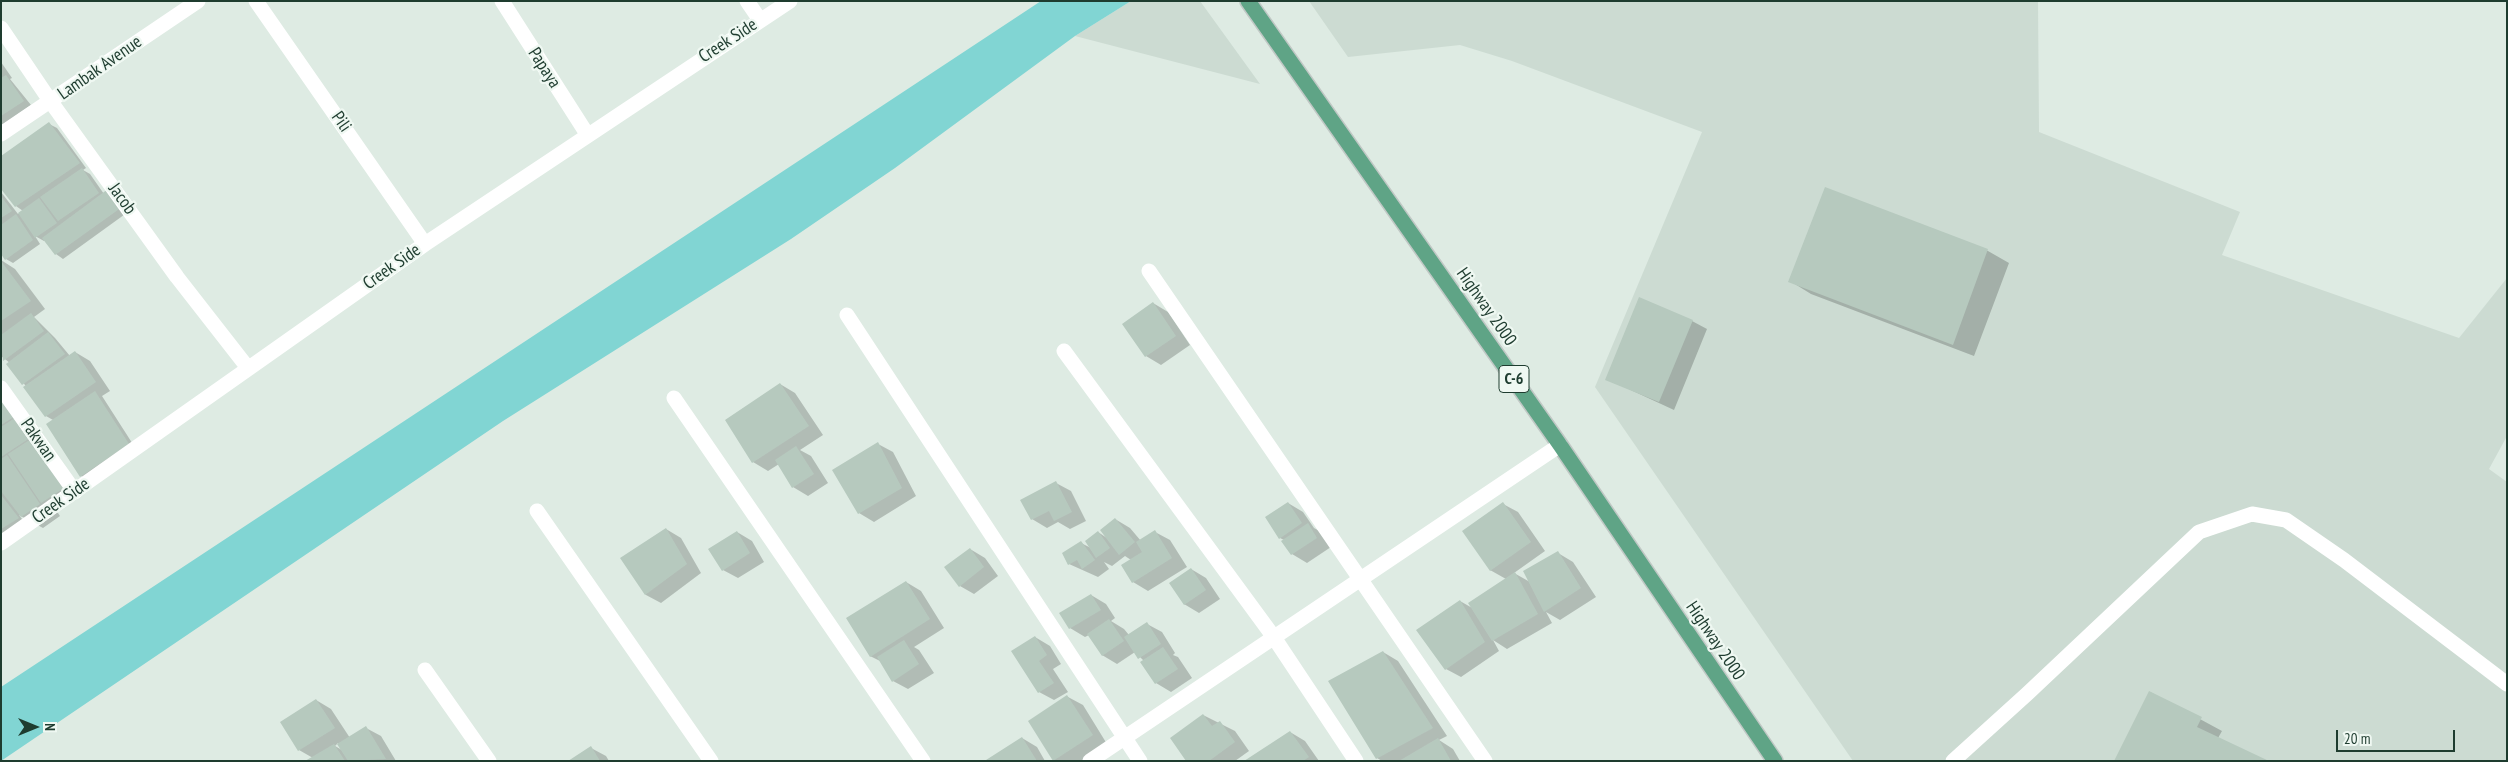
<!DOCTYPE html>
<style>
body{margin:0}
#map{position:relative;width:2508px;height:762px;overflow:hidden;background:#deebe3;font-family:"PT Sans Narrow",sans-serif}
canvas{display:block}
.frame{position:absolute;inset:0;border:2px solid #1e3c2f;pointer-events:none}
.north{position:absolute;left:10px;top:702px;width:50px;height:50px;-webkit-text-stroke:4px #eff8f2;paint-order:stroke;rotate:90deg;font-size:14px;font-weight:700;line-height:20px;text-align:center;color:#1e3c2f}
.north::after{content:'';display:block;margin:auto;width:18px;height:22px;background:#1e3c2f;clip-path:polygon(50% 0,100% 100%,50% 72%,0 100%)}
.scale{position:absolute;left:2336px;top:730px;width:119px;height:22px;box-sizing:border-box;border:2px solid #1e3c2f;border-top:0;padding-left:6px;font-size:15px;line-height:18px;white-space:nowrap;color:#1e3c2f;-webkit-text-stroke:4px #eff8f2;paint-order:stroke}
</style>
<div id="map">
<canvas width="2508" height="762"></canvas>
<div class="frame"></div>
<div class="north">N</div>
<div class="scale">20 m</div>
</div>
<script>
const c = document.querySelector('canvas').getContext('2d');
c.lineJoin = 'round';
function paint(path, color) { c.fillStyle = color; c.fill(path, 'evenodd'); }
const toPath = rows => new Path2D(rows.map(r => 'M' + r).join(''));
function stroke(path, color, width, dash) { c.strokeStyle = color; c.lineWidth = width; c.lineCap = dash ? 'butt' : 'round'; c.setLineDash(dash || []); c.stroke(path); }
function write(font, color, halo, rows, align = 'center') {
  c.font = font + ' "PT Sans Narrow",sans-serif'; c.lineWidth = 4.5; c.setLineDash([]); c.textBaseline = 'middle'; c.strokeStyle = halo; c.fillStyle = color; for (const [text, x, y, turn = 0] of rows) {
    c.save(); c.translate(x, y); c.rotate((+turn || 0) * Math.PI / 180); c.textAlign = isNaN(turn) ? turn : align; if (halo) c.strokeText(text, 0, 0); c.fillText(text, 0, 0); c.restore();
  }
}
const built = toPath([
 [1131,1,1200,1,1260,84,1075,36],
 [1309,1,2038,1,2039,132,2240,212,2222,255,2459,338,2507,278,2507,436,2489,469,2507,482,2507,761,1853,761,1595,387,1702,132,1512,61,1460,45,1348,57]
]);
const water = toPath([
 [1041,1,1131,1,1075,36,895,168,791,239,503,421,1,761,1,687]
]);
const shadow = toPath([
 [1,62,12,78,10,79,31,105,1,126],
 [49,124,57,128,86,168,83,170,90,174,104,194,128,212,63,259,56,254,45,240,44,241,35,236,40,244,13,263,6,259,1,252,1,192,18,214,23,211,16,206],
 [1825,189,1988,251,2009,263,1974,356,1811,294,1790,281],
 [1,260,15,269,45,309,34,317,55,338,70,356,75,352,90,361,110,391,102,396,136,449,89,480,81,476,53,420,46,416,10,363,1,356],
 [1153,303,1168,312,1190,345,1161,365,1146,356],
 [1692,321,1707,329,1674,410,1607,379],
 [780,384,795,393,823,435,800,450,811,456,828,483,808,496,793,487,779,464,768,471,753,462,726,420],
 [1,387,74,490,52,504,60,516,43,528,19,515,25,523,6,535,1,532],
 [878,444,893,452,916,496,874,522,859,513],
 [1056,483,1071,491,1086,521,1070,529,1058,522,1047,528,1032,519],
 [1288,503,1303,512,1314,528,1323,533,1331,547,1307,563,1292,554,1284,540,1280,538],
 [1503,504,1518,512,1545,551,1514,573,1530,582,1558,553,1573,562,1596,597,1560,620,1546,612,1552,623,1507,649,1493,640,1499,651,1461,677,1446,669,1460,601,1474,609,1506,579,1490,570],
 [1115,519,1130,528,1141,541,1155,532,1170,540,1187,567,1148,591,1133,582,1123,566,1131,560,1125,556,1112,566,1104,562,1109,569,1098,577,1069,564,1081,543,1091,548,1098,532,1107,538],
 [666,529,681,538,701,573,661,603,646,595,622,559],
 [737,532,752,541,764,562,738,578,723,570],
 [970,549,985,558,998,576,974,594,960,586],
 [1191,569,1206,578,1220,599,1199,613,1184,604],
 [906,582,921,591,944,628,914,647,919,650,934,673,908,689,893,681,882,662,870,656],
 [1091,595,1106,604,1115,618,1111,621,1124,629,1129,635,1147,624,1162,632,1175,653,1173,655,1178,657,1192,678,1171,692,1156,683,1144,661,1135,652,1117,664,1102,655,1089,635,1085,637,1070,628,1061,614],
 [1035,637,1050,646,1061,664,1053,669,1068,692,1054,700,1039,692],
 [1383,652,1398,661,1447,736,1439,740,1453,749,1460,761,1382,761,1377,758],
 [2150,692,2222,731,2218,738,2115,761],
 [1068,697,1083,705,1107,744,1081,761,1054,760],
 [316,700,331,709,350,738,366,728,381,736,396,761,308,761,313,758,299,750],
 [338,743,342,750,335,746],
 [1203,715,1235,731,1249,751,1235,761,1188,761],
 [1290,732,1305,741,1319,761,1246,761],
 [1022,738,1037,747,1045,761,988,761],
 [591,748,606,756,609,761,571,761]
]);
const building = toPath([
 [6,75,24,101,1,116,1,78],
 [49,122,80,163,15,207,1,189,1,156],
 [82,168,99,193,58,221,40,197],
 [1825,187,1988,249,1953,345,1788,282],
 [108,189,122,207,55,255,42,238],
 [1,196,12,211,1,218],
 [39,198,57,223,35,238,18,213],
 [16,214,33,240,5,260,1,254,1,225],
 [1,261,31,301,1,321],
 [1639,297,1693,320,1659,402,1605,380],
 [1153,302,1176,336,1145,357,1122,324],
 [31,313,44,331,3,361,1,335],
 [48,332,65,354,22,385,6,364],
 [75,351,96,382,45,417,23,387],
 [780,383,809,426,752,463,725,420],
 [95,391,129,444,80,477,46,424],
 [1,393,17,415,1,425],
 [18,416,33,436,1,457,1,427],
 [34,437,67,486,41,503,8,454],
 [878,442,902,488,858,514,832,470],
 [796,446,814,474,792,488,775,460],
 [7,455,40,504,21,517,1,491,1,459],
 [1056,481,1072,512,1054,521,1049,511,1031,520,1020,500],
 [1,495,19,518,1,529],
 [1288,502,1302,523,1279,539,1265,517],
 [1503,502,1531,542,1490,571,1462,531],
 [1115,518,1135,542,1119,555,1100,530],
 [1308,523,1317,538,1291,555,1281,541],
 [666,528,687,564,645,595,620,558],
 [1155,530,1172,558,1132,583,1121,565,1142,552,1136,542],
 [737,531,750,553,722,571,708,549],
 [1098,531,1110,548,1096,558,1085,541],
 [1081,541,1095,560,1082,569,1077,560,1068,565,1062,553],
 [970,548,984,567,959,587,944,567],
 [1558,551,1581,588,1544,612,1523,571],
 [1191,568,1206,590,1184,605,1169,583],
 [1515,572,1538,614,1492,641,1468,603],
 [906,581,930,619,870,657,846,618],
 [1091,594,1101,610,1069,629,1059,613],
 [1460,600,1485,642,1445,670,1416,630],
 [1109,619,1124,641,1102,656,1087,634],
 [1147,622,1161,644,1138,659,1124,637],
 [1035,636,1047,655,1039,661,1054,683,1038,693,1011,651],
 [904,640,919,664,892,682,877,657],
 [1163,647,1178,669,1155,684,1140,662],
 [1383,651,1433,728,1376,759,1328,681],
 [2149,691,2202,717,2197,727,2269,761,2114,761],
 [1067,695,1093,735,1053,761,1028,721],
 [316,699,335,728,298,751,280,722],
 [1203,714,1212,726,1220,721,1235,742,1209,761,1186,761,1170,738],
 [366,726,386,759,348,761,337,744],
 [1290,731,1309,757,1303,761,1244,761],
 [1022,737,1037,761,986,761,986,760],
 [1438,738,1451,761,1399,761],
 [334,744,345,761,305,761],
 [591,746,600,761,568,761]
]);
const minor = toPath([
 [256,1,425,244],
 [502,1,587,134],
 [747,1,760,20],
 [1,28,51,102,177,277,248,368],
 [1,134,198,1],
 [1149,271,1485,761],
 [847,315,1140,761],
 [1064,351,1273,636,1356,761],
 [1,388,75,492],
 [674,398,923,761],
 [537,511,711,761],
 [1,543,425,244,790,1],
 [425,670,489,761],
 [1090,761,1560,445],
 [1953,761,2027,694,2199,532,2252,514,2286,520,2344,560,2507,684]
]);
const major = toPath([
 [1248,1,1560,445,1775,761]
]);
const shields = [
 [1514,379,30]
];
const shieldNames = [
 ["C-6",1514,379]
];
const streetNames = [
 ["Creek Side",728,41,-33],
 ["Lambak Avenue",100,68,-35],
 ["Papaya",544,68,57],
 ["Pili",341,122,55],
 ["Jacob",122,199,54],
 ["Creek Side",392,267,-35],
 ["Highway 2000",1486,307,55],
 ["Pakwan",38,440,55],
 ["Creek Side",61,501,-35],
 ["Highway 2000",1715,641,56]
];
paint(built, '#ccdbd2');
paint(water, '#81d5d3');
paint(shadow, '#0003');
paint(building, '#b6c9be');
stroke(major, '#c0c8c5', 18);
stroke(minor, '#fff', 15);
stroke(major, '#5fa486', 15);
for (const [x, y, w] of shields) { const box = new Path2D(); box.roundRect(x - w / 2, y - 13.5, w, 27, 4); c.fillStyle = '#eff8f2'; c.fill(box); stroke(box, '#1e3c2f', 1); }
write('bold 16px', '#1e3c2f', null, shieldNames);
write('18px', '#1e3c2f', '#eff8f2', streetNames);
</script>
